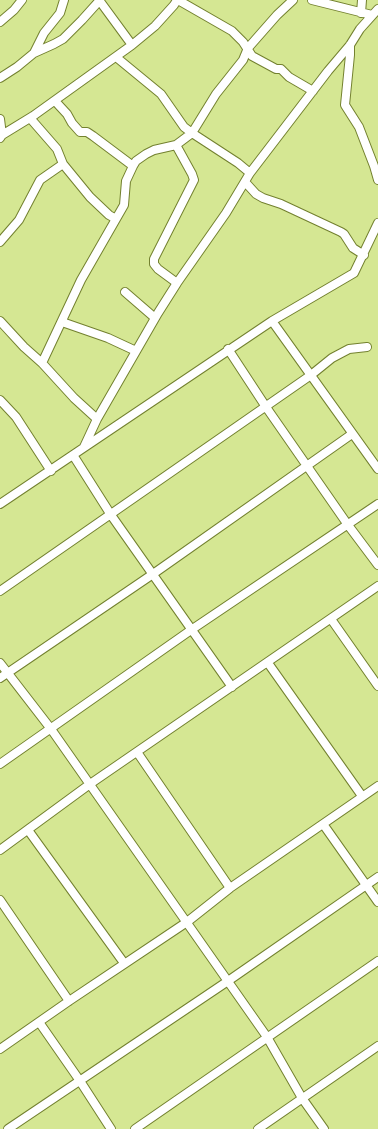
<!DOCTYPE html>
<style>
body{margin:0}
canvas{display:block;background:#d5e793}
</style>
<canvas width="378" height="1129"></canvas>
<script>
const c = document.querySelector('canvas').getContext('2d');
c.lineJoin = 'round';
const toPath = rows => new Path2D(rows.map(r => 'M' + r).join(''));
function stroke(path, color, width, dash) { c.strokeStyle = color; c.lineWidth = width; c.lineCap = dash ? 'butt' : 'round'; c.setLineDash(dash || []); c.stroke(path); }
const street = toPath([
 [99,0,132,45],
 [178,0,232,31,243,42,252,56,276,69,281,69,289,77,313,91],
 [312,0,372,15],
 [361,13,362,0],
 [0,22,14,10,22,0],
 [350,45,350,55,345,105,359,127,374,166,378,180],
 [34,53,44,33,60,13,64,0],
 [116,57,161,94,184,127,192,133,238,163,250,173],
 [0,78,17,67,34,53,54,44,63,39,82,20,100,0],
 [55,101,67,114,72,123,80,132,87,132,93,136,133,166],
 [30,118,57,149,63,164,90,197,109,215,116,219],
 [0,119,2,135,0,138],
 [2,135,33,116,132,45,155,26,174,5,177,0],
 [176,145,192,174,194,180,154,259,154,264,158,269,177,283],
 [246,183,256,194,263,198,281,204,341,232,344,234,353,248,364,255],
 [0,242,19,220,40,180,63,164],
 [125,292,155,318],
 [0,321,24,347,42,363,74,398,97,419],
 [272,321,378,469],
 [62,322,108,338,136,351],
 [228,349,266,407,348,525,378,565],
 [42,363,81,280,124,205,126,181,133,166,136,161,146,154,154,150,176,145,192,133,216,94,243,60,248,48,277,15,293,0],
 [0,400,16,417,51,471],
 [84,447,97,419,158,313,177,283,226,213,250,173,328,71,350,45,360,29,378,9],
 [73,455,111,515,232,687],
 [0,504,272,321,354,273,378,223],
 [0,591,311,375,332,358,349,349,367,347],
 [331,619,378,686],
 [0,663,51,729,267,1037,302,1098,324,1129],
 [268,663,362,796],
 [0,678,153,574,352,434],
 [137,752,230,888],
 [0,764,191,630,378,504],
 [323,824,378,902],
 [28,830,124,963],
 [0,850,90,784,378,586],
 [0,900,69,1001],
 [39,1022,80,1081,111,1129],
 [0,1049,69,1001,187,922,230,888,378,786],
 [8,1129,228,981,378,877],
 [135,1129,378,961],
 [258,1129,378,1046]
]);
stroke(street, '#73812f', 10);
stroke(street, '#fff', 8);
</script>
